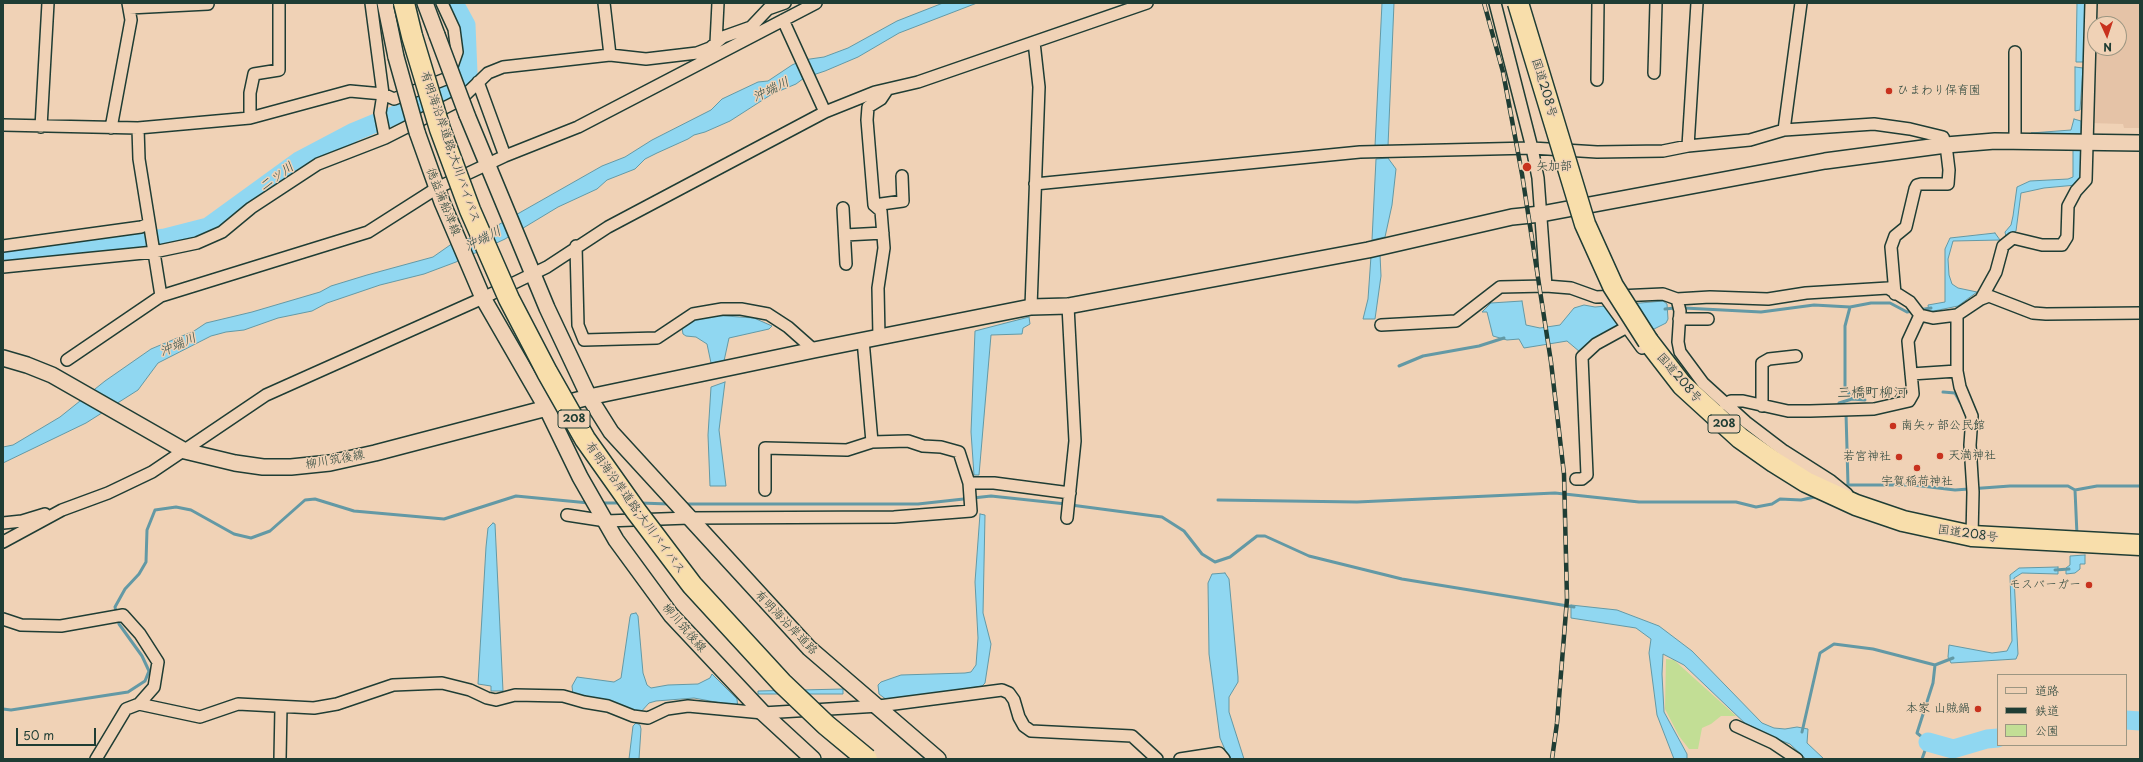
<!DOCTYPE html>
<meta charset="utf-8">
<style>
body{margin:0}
#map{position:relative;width:2143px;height:762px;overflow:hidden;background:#f0d2b6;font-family:"Playpen Sans","Klee One",sans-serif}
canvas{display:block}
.frame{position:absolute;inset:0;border:4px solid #1f3d34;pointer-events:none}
.legend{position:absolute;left:1997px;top:674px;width:130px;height:72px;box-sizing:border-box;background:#f0d2b6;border:1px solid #9c9682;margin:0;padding:5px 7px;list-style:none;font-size:12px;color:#1f3d34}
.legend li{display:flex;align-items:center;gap:8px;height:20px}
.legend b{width:20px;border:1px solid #9c9682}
.north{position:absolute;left:2087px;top:16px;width:40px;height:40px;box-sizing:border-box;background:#f0d2b6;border:1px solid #9c9682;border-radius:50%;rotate:177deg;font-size:11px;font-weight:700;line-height:16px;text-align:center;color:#1f3d34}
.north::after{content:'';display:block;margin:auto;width:14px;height:18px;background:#c8321e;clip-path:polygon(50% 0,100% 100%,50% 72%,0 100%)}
.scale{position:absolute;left:16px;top:728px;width:80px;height:18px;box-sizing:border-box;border:2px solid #1f3d34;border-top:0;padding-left:5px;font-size:12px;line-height:14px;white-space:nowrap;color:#1f3d34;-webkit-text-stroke:3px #f0d2b6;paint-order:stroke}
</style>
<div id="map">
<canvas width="2143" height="762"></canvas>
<div class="frame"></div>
<ul class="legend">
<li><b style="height:5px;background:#f0d2b6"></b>道路</li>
<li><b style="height:5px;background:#1f3d34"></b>鉄道</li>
<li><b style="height:11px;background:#c2de95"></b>公園</li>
</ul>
<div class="north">N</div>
<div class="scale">50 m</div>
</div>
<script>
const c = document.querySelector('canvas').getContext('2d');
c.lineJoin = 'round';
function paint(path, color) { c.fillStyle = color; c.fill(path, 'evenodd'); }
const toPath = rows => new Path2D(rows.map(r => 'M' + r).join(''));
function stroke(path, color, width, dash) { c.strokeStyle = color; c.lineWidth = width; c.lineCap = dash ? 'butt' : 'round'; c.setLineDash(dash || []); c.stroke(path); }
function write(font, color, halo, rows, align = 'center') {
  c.font = font + ' "Playpen Sans","Klee One",sans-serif'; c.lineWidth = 3; c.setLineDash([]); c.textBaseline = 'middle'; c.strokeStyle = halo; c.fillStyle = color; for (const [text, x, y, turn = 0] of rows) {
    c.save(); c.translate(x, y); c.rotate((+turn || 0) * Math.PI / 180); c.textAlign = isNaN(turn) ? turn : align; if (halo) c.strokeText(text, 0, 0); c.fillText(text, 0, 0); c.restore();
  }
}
const built = toPath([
 [2096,3,2140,3,2140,128,2124,128,2123,124,2090,123],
 [2095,24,2119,24,2119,48,2095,48]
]);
const green = toPath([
 [1666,659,1674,660,1736,716,1721,716,1711,724,1702,728,1698,749,1689,749,1679,736,1665,709]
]);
const water = toPath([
 [943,3,977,3,899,33,858,57,825,71,804,78,796,84,772,94,730,121,705,132,694,135,688,139,657,153,645,159,635,169,607,180,597,189,558,207,505,239,456,262,424,274,380,285,327,303,312,311,278,318,244,330,226,332,211,336,158,363,138,390,86,423,3,463,3,447,13,445,60,417,105,381,151,349,194,331,206,323,252,312,320,292,331,286,367,275,433,257,453,243,472,238,491,229,602,166,625,157,652,140,711,110,722,99,758,82,768,81,792,65,803,60,824,57,848,48,897,21,943,3],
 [1382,3,1394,3,1388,146,1375,146,1382,3],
 [2077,3,2088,3,2084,62,2076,62,2077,3],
 [2075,67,2083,68,2080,110,2075,111,2075,67],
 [2074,119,2081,121,2081,134,2031,133,2071,130,2074,119],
 [2081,146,2081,179,2076,185,2044,188,2021,193,2016,231,2006,237,2005,232,2011,225,2013,216,2017,187,2030,181,2068,179,2073,177,2073,147,2081,146],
 [1388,158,1396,169,1392,205,1385,237,1372,240,1376,159,1388,158],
 [1995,233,2000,240,1953,241,1948,259,1949,275,1952,284,1958,288,1977,292,1958,306,1929,312,1928,305,1945,302,1945,249,1950,238,1995,233],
 [1380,254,1381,276,1375,319,1363,319,1368,299,1371,256,1380,254],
 [1522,301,1526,325,1540,328,1560,325,1574,308,1584,305,1595,307,1663,301,1667,304,1668,319,1666,323,1654,329,1612,331,1580,352,1567,341,1524,348,1519,339,1507,340,1493,336,1487,312,1482,312,1491,303,1522,301],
 [711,315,754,318,772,326,769,329,729,338,724,361,711,363,707,344,696,337,686,336,683,334,682,328,696,316,711,315],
 [1029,317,1030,324,1023,328,1022,334,991,335,979,475,974,475,971,432,975,331,1029,317],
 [725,382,719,430,726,486,710,486,708,435,711,387,725,382],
 [980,514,985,515,983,613,991,644,985,683,982,686,891,703,879,694,878,685,881,682,901,675,965,673,971,672,976,665,978,638,975,582,980,514],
 [493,523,495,524,503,691,491,691,491,686,478,684,486,547,488,528,493,523],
 [2085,555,2085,564,2080,564,2080,569,2075,573,2066,574,2066,568,2070,565,2070,556,2085,555],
 [2058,567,2058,574,2022,573,2014,578,2018,654,2016,659,1951,663,1948,657,1949,645,1992,653,2007,651,2012,641,2010,575,2019,568,2058,567],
 [1225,573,1229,579,1238,677,1238,682,1229,697,1229,712,1244,759,1229,759,1220,738,1209,654,1208,583,1212,574,1225,573],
 [1571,605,1617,610,1659,626,1692,651,1762,723,1774,728,1785,729,1797,727,1808,729,1807,743,1824,759,1806,759,1790,744,1751,729,1684,665,1663,654,1662,674,1664,712,1687,754,1687,759,1674,759,1657,715,1649,653,1651,639,1636,628,1571,618,1571,605],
 [636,613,638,616,643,673,647,685,651,688,668,685,698,684,710,678,712,674,737,699,738,709,730,707,726,704,694,698,656,701,649,703,639,714,573,695,572,686,577,677,614,682,621,678,630,617,631,614,636,613],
 [843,689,843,694,758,694,758,691,843,689],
 [636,723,640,725,641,729,639,759,629,759,633,726,636,723]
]);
const stream = toPath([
 [1850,307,1845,326,1845,387,1852,399,1865,400],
 [1684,308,1761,312,1814,305,1850,307,1871,303,1890,303,1907,312,1913,311],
 [1665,309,1675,308],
 [1919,310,1931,308],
 [1399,366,1423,356,1479,346,1504,338],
 [1943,392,1955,393,1960,402],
 [1839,403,1852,399],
 [1846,413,1848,485],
 [1843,487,1848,485,1913,485,1955,490,2010,486,2068,486,2075,490,2097,486,2140,486],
 [2075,490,2077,535],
 [1218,500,1357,502,1555,493,1639,502,1736,502,1756,507,1772,504,1780,499,1801,500,1819,496],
 [600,503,621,503],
 [640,503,669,504],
 [684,504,918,504,991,496,1066,504],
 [1071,505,1162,517,1184,531,1202,554,1215,562,1230,557,1257,536,1265,536,1309,556,1402,579,1574,607],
 [2055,570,2069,569],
 [3,709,11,710,128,692,145,681,149,671,142,656,119,624,115,607,125,589,139,574,146,562,147,530,155,510,176,507,191,510,234,534,251,538,270,531,305,500,315,499,354,511,444,519,516,496,589,503],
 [1802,732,1820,653,1834,644,1873,649,1935,665],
 [1922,759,1928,742,1917,733,1933,683,1935,665,1953,658]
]);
const river = toPath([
 [3,259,165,238,208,227,299,161,354,132,441,96,468,73,466,25,454,3],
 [2126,720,2140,721],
 [1928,742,1953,749,1987,739,1998,738]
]);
const street = toPath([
 [279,3,279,70,254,74,250,93,250,118,350,91,383,94,394,99,448,78,457,52,454,29,442,3],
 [371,3,383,94,380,113,385,138],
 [604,3,610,55],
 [1495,3,1532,148,1538,178,1546,286],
 [129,8,208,4],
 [783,20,825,112],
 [716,43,718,3],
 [2015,52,2015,141],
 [1654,73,1656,3],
 [1597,80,1598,3],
 [478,82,505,156],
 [3,125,138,128,250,118],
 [41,127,48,3],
 [111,128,131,20,128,3],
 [138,128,139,159,161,296],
 [1784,130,1801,3],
 [1688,146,1697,3],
 [1035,184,1360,152,1532,148,1597,152,1663,151,1688,146,1750,140,1784,130,1874,124,1910,129,1943,137,1946,145,1949,170,1948,184,1921,184,1917,185,1915,189,1906,227,1895,236,1891,247,1895,294],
 [874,205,903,201,902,176],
 [843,208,846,264],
 [845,235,883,233],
 [3,246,141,227,148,224],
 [576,246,578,325,584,340,657,338,693,314,722,309,741,309,768,314,788,327,814,350],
 [3,267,154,252,197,243,222,232,251,208,318,164,385,138,460,100,488,73,503,67,610,55,646,59,697,53,710,48,723,37,751,27,768,9,785,3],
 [1605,297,1642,348],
 [1677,299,1680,311,1678,342,1680,352,1703,383,1746,422,1784,451,1831,481,1847,494],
 [1981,299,1996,272,2003,246,2013,238,2042,245,2062,245,2067,237,2068,206,2076,191,2086,180,2091,3],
 [1031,307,1039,87,1034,42],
 [1957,315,1957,371,1960,387,1972,416,1970,445,1973,492,1972,536],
 [1679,319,1708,319],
 [1381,325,1456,321,1500,287,1546,286,1571,288,1596,297,1663,294,1677,299,1710,297,1768,299,1806,293,1888,288,1910,302,1920,315,1933,318,1957,315,1981,299,1989,296,2033,313,2046,314,2140,313],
 [879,337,878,288,884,248,881,211,874,205,867,120,868,107,881,99,887,90],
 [67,360,161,296,368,232,437,188,505,156,578,127,816,3],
 [1911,374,1957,371],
 [1725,404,1731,401,1743,401,1788,411,1810,411,1874,409,1909,401,1913,394,1908,341,1920,315],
 [1762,406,1762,363,1769,359,1796,356],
 [1576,479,1582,479,1587,475,1582,357,1596,344,1627,327],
 [969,483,994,483,1070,493],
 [765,490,765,448,847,450,872,442],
 [567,515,606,521,689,518,894,517,971,511,969,483,959,452,941,447,923,446,908,441,872,442,863,340],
 [1067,518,1075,441,1068,306],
 [3,523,22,521,45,514],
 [3,542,62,510,108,493,152,472,266,395,483,298,547,267,608,227,825,112,875,92,918,82,1147,3],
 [3,619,21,625,61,626,123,615,140,634,158,662,154,687,139,704,126,709,96,759],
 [139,704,200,717,238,704,314,708,337,704,393,685,442,683,470,690,487,698,496,700,515,695,563,696,584,702,608,706,633,716,648,718,667,709,688,706,763,713,879,706,1002,690,1009,693,1014,700,1019,717,1024,726,1031,731,1132,736,1157,759],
 [1736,726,1773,743,1797,759],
 [280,759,281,707],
 [1180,759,1219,753,1224,759]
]);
const secondary = toPath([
 [385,3,396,57],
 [425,3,437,35],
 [467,115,547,308,589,397,611,432,809,648,938,759],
 [417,132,442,202,483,298,547,409,580,477,616,540,671,615,763,713,813,759],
 [3,358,27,365,52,375,185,451,235,463,263,467,291,467,330,463,375,453,589,397,814,350,1031,307,1068,306,1368,250,1512,217,1541,214,1825,161,1946,145,1995,141,2140,143]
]);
const highway = toPath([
 [1648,341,1682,385,1740,438,1774,462,1806,482,1856,505,1903,521,1972,536,2140,545]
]);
const rail = toPath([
 [1484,3,1503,72,1522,174,1551,362,1564,474,1567,599,1557,723,1552,759]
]);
const secondaryBridge = toPath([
 [437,35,467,115],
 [396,57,417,132]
]);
const highwayBridge = toPath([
 [404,3,412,36,440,129,470,210,509,299,547,372,585,439,636,511,692,585,782,683,826,725,867,759],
 [1518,3,1585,224,1613,286,1648,341]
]);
const markers = [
 [1889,91,4,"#c8321e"],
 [1527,167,5,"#c8321e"],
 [1893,426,4,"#c8321e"],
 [1940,456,4,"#c8321e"],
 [1899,457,4,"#c8321e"],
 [1917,468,4,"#c8321e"],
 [2089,585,4,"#c8321e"],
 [1978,709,4,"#c8321e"]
];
const shields = [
 [574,419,32],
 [1724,424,32]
];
const shieldNames = [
 ["208",574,419],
 ["208",1724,424]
];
const streetNames = [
 ["国道208号",1544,88,73],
 ["有明海沿岸道路;大川バイパス",450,147,71],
 ["徳益蒲船津線",443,202,68],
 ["国道208号",1679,378,49],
 ["柳川筑後線",335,460,-10],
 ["有明海沿岸道路;大川バイパス",635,508,54],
 ["国道208号",1968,534,8],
 ["有明海沿岸道路",786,623,46],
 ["柳川筑後線",684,628,49]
];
const poiNames = [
 ["ひまわり保育園",1897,91],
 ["矢加部",1536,167],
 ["南矢ヶ部公民館",1901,426],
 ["天満神社",1948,456],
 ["若宮神社",1891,457,"right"],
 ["宇賀稲荷神社",1917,482,"center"],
 ["モスバーガー",2081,585,"right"],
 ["本家 山賊鍋",1970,709,"right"]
];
const waterNames = [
 ["沖端川",771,90,-26],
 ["二ツ川",277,177,-36],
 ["沖端川",483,239,-27],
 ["沖端川",178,345,-24]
];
const quarterNames = [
 ["三橋町柳河",1872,393]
];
paint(built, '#e5c3a7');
paint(green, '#c2de95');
paint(water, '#90d7f1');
stroke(water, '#6399a5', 1);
stroke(stream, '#6399a5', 3);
stroke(river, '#90d7f1', 19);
stroke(street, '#1f3d34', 14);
stroke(secondary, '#1f3d34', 18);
stroke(highway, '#1f3d34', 23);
stroke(street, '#f0d2b6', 11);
stroke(secondary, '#f0d2b6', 15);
stroke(highway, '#f8deab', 20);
stroke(rail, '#1f3d34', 4.5);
stroke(rail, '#f0d2b6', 3, [9]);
stroke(secondaryBridge, '#1f3d34', 18, []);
stroke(highwayBridge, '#1f3d34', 23, []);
stroke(secondaryBridge, '#f0d2b6', 15);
stroke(highwayBridge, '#f8deab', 20);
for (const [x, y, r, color] of markers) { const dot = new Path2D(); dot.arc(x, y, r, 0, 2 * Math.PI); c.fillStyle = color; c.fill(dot); stroke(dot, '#f0d2b6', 1.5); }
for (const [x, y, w] of shields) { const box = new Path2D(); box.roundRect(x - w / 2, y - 9, w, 18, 3); c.fillStyle = '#f0d2b6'; c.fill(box); stroke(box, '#1f3d34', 1); }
write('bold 11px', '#1f3d34', null, shieldNames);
write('12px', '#1f3d34', '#f0d2b6', streetNames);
write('12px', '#1f3d34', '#f0d2b6', poiNames, 'left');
write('italic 13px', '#2a4c47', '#f0d2b6', waterNames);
write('14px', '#1f3d34', '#f0d2b6', quarterNames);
</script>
